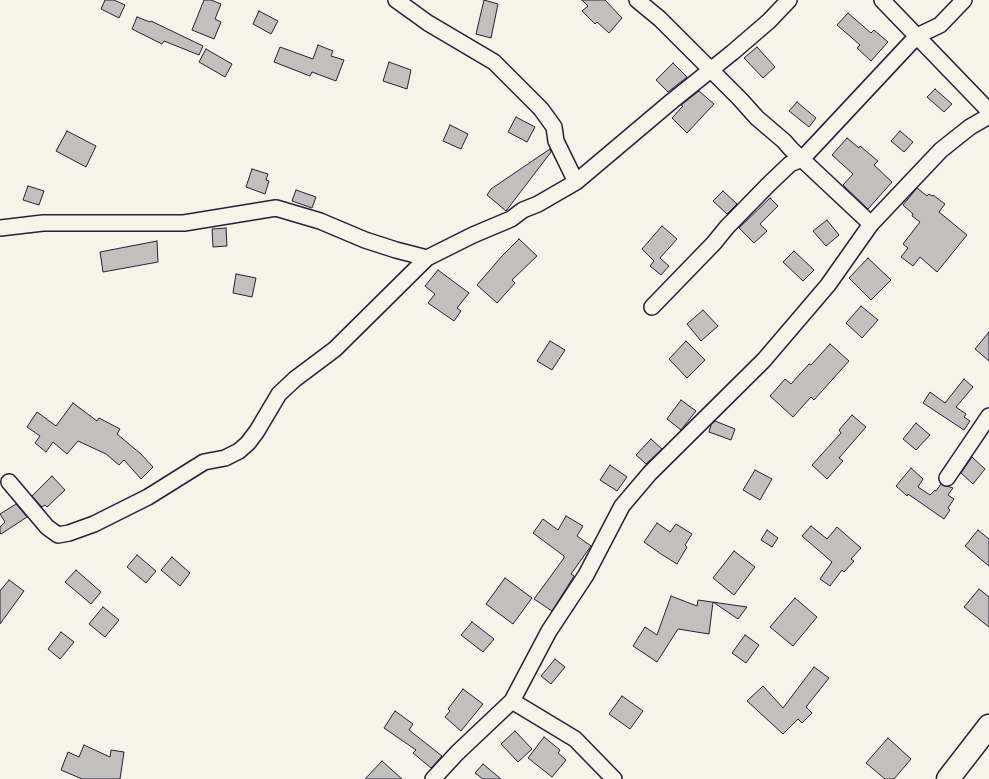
<!DOCTYPE html>
<style>
body{margin:0}
canvas{display:block;background:#f7f3e8}
</style>
<canvas width="989" height="779"></canvas>
<script>
const c = document.querySelector('canvas').getContext('2d');
c.lineJoin = 'round';
function paint(path, color) { c.fillStyle = color; c.fill(path, 'evenodd'); }
const toPath = rows => new Path2D(rows.map(r => 'M' + r).join(''));
function stroke(path, color, width, dash) { c.strokeStyle = color; c.lineWidth = width; c.lineCap = dash ? 'butt' : 'round'; c.setLineDash(dash || []); c.stroke(path); }
const building = toPath([
 [105,0,114,0,125,5,119,18,101,9,105,0],
 [204,0,211,0,221,4,215,19,221,22,214,39,192,30,204,0],
 [484,0,498,4,491,38,476,34,484,0],
 [582,0,605,0,622,18,609,33,597,22,595,24,582,11,588,6,582,0],
 [259,11,278,21,271,34,253,24,259,11],
 [848,13,871,33,874,30,888,42,871,61,857,48,860,45,837,25,848,13],
 [137,17,150,22,151,21,203,46,199,55,164,41,162,44,132,29,137,17],
 [318,45,333,51,331,56,344,60,336,81,312,72,310,76,274,62,280,47,313,59,318,45],
 [757,47,775,67,763,78,744,58,757,47],
 [206,49,232,64,225,77,199,62,206,49],
 [389,62,411,70,407,89,383,81,389,62],
 [673,63,687,77,668,92,656,80,673,63],
 [935,89,952,104,944,112,927,97,935,89],
 [699,91,714,104,687,133,672,118,683,106,681,105,699,91],
 [797,102,816,118,809,127,789,111,797,102],
 [516,117,535,127,527,142,508,132,516,117],
 [450,125,468,134,461,149,443,141,450,125],
 [67,131,96,146,86,167,56,151,67,131],
 [900,131,913,142,904,152,891,141,900,131],
 [847,138,859,148,860,146,878,161,874,165,892,182,868,209,843,185,853,174,832,155,847,138],
 [550,149,551,152,506,211,487,195,491,189,550,149],
 [252,169,268,174,266,180,269,181,265,194,246,187,252,169],
 [28,186,44,191,39,205,23,200,28,186],
 [917,188,927,196,929,194,932,196,933,195,945,204,939,212,967,235,937,272,920,257,913,266,901,257,908,248,903,244,920,222,912,216,913,214,903,205,917,188],
 [296,190,316,197,312,208,292,201,296,190],
 [723,191,737,204,727,214,713,201,723,191],
 [770,198,778,206,760,224,767,231,754,243,739,228,770,198],
 [827,220,839,235,826,246,813,231,827,220],
 [662,226,677,239,660,258,669,266,661,275,650,266,654,261,642,249,662,226],
 [226,228,227,246,213,247,212,229,226,228],
 [519,239,537,256,512,280,515,283,497,303,477,285,502,256,519,239],
 [157,241,158,262,103,272,100,252,157,241],
 [794,251,814,270,803,281,783,262,794,251],
 [868,258,891,280,871,300,849,278,868,258],
 [438,270,469,293,457,308,461,311,454,321,428,303,435,294,425,286,438,270],
 [236,274,256,278,252,297,233,293,236,274],
 [861,306,878,320,862,338,846,323,861,306],
 [703,310,718,326,701,341,687,324,703,310],
 [989,332,989,361,975,349,989,332],
 [550,341,565,350,552,370,537,361,550,341],
 [686,341,705,360,687,378,669,359,686,341],
 [830,344,849,361,814,400,811,397,793,417,770,396,785,379,791,384,809,364,811,365,830,344],
 [964,379,973,387,956,407,966,414,964,417,970,421,964,430,923,403,930,392,945,403,964,379],
 [681,400,696,411,681,430,667,419,681,400],
 [73,403,97,421,99,418,120,429,117,434,141,454,153,467,141,479,124,460,119,465,106,454,78,441,67,454,53,442,46,452,35,443,40,436,27,427,37,412,56,426,73,403],
 [852,415,866,427,839,458,843,461,827,479,812,465,841,433,839,430,852,415],
 [715,421,735,429,731,440,709,432,711,425,715,421],
 [916,423,930,435,916,450,903,439,916,423],
 [651,439,662,449,646,464,636,455,651,439],
 [972,457,985,469,973,484,961,473,972,457],
 [610,465,627,477,617,491,600,480,610,465],
 [911,468,923,479,918,487,930,495,935,490,936,491,941,484,953,488,948,495,954,499,948,508,950,510,944,519,908,494,907,496,896,486,911,468],
 [755,470,772,479,760,500,743,490,755,470],
 [52,476,65,490,47,507,45,505,42,507,32,496,52,476],
 [16,504,27,517,1,534,0,533,0,527,5,522,0,514,16,504],
 [566,516,583,526,577,536,591,546,571,574,574,576,552,611,534,599,564,558,564,556,533,533,543,519,558,530,566,516],
 [657,523,670,532,676,524,692,534,685,545,687,547,677,564,661,554,644,542,657,523],
 [811,526,827,539,837,527,861,548,851,559,854,561,844,572,842,570,830,586,820,579,832,562,802,536,811,526],
 [767,530,778,538,772,547,761,540,767,530],
 [978,530,989,539,989,566,965,546,978,530],
 [734,551,755,567,734,595,713,578,734,551],
 [137,555,156,571,146,583,127,567,137,555],
 [172,557,190,573,180,586,161,570,172,557],
 [76,570,101,592,91,604,65,582,76,570],
 [505,578,532,598,513,624,486,604,505,578],
 [9,580,24,591,0,624,0,591,9,580],
 [979,589,989,597,989,627,964,607,979,589],
 [671,596,697,606,698,600,747,607,738,619,713,602,709,634,678,629,657,662,633,646,645,627,657,635,671,596],
 [795,598,817,617,793,646,770,627,795,598],
 [103,607,119,620,105,637,89,624,103,607],
 [472,622,494,639,483,652,461,635,472,622],
 [61,632,74,642,60,659,48,649,61,632],
 [745,635,759,645,746,663,732,653,745,635],
 [555,659,565,667,551,684,541,676,555,659],
 [814,667,829,678,806,707,812,713,802,723,798,719,783,734,747,701,763,686,783,708,814,667],
 [463,689,483,704,461,731,445,717,450,711,448,709,463,689],
 [622,696,643,711,630,729,609,714,622,696],
 [395,711,413,724,409,730,442,756,431,768,413,753,416,750,384,728,395,711],
 [515,731,532,749,518,762,501,744,515,731],
 [544,737,560,750,558,753,566,760,552,777,528,758,544,737],
 [888,738,911,759,894,779,885,779,866,763,888,738],
 [84,745,110,757,111,750,124,752,120,779,82,779,61,770,68,752,79,757,84,745],
 [382,761,402,779,365,779,382,761],
 [483,764,501,779,483,779,475,773,483,764]
]);
const minor = toPath([
 [396,0,428,23,494,62,541,109,554,127,556,141,576,182],
 [637,0,660,19,740,99,757,118,784,141,791,149,871,224],
 [882,0,989,111],
 [0,228,43,223,184,223,276,208,320,221,365,240,396,250,427,258],
 [652,307,714,243,727,227,769,184,790,164,802,159,917,36,940,25,964,0],
 [947,478,989,416],
 [9,482,47,527,58,535,69,533,94,524,148,497,204,462,225,458,239,451,248,443,257,431,279,394,295,379,335,349,427,258,473,235,511,219,523,210,538,204,576,182,672,101,733,52,769,21,789,0],
 [512,701,575,739,614,779],
 [433,779,457,753,512,701,549,631,586,575,622,506,650,473,764,360,828,285,871,224,941,150,970,127,989,116]
]);
const primary = toPath([
 [948,779,989,726]
]);
paint(building, '#c2bfbd');
stroke(building, '#22223b', 1);
stroke(minor, '#22223b', 18);
stroke(primary, '#22223b', 25);
stroke(minor, '#f7f3e8', 15);
stroke(primary, '#f7f3e8', 22);
</script>
